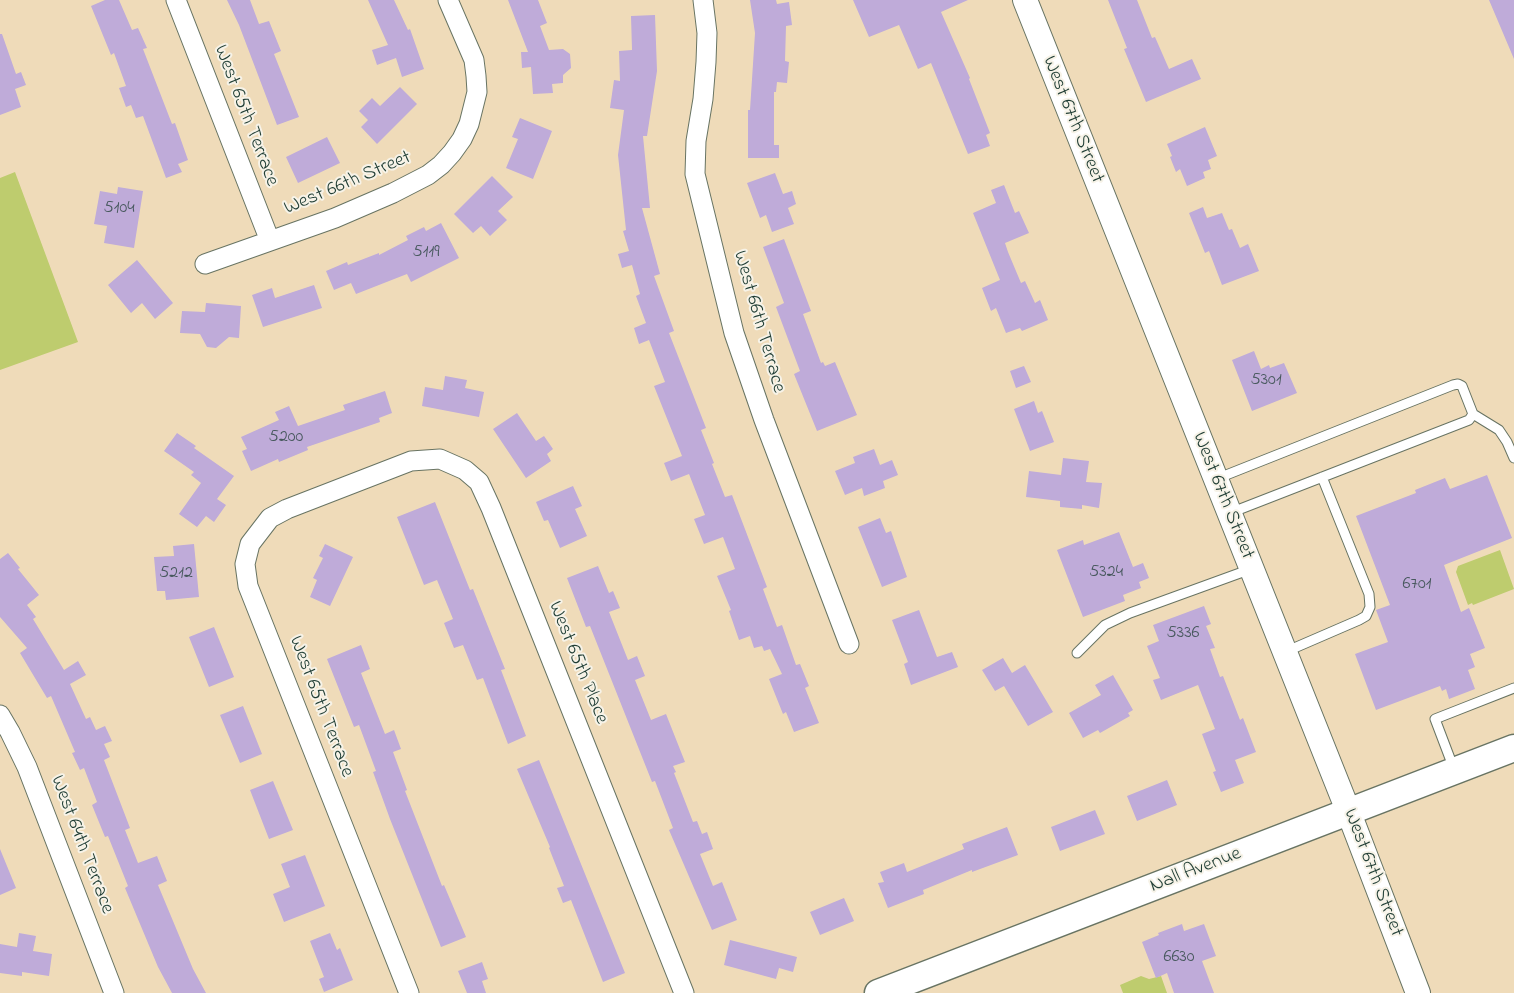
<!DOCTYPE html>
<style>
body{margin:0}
canvas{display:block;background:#efdbb9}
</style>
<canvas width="1514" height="993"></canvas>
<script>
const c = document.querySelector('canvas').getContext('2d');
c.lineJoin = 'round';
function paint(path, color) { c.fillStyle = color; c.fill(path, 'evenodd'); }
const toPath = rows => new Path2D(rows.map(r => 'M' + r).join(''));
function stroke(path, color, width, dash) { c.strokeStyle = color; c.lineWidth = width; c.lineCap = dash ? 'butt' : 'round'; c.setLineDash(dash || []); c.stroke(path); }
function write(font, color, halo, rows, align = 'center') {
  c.font = font + ' "Indie Flower",sans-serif'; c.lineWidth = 4; c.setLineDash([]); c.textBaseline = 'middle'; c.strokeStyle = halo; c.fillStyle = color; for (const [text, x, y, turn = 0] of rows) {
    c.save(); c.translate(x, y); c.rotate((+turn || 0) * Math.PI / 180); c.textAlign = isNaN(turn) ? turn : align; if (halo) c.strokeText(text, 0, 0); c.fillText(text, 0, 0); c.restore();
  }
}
const green = toPath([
 [15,172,78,342,0,370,0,178],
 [1500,550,1514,589,1473,605,1472,603,1468,605,1456,572,1458,566],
 [1141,976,1149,979,1161,976,1167,993,1123,993,1120,985]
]);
const building = toPath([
 [105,0,119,0,132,30,138,28,147,48,143,49,172,124,175,123,188,160,178,164,182,172,166,178,143,116,136,118,131,105,126,107,119,88,126,86,114,53,111,55,91,6],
 [227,0,250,0,259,24,269,21,281,51,274,54,299,117,277,125,239,25],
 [368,0,394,0,408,30,410,29,424,69,402,77,396,58,377,65,372,50,388,45],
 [508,0,538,0,547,23,540,26,549,50,563,49,570,54,571,68,563,75,563,83,552,84,553,93,533,94,531,67,522,68,521,52,528,52],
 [750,0,776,0,777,4,789,2,792,25,786,26,785,61,789,62,787,83,777,82,776,92,774,92,774,145,779,145,779,158,748,158,748,110,750,110,755,33],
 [853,0,968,0,941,12,970,78,969,79,990,133,986,135,990,146,968,154,931,63,918,69,899,25,869,37],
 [1108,0,1137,0,1152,38,1155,37,1169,69,1192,59,1201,79,1146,102,1124,49,1127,48],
 [1489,0,1514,0,1514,59],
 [655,15,657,71,647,136,643,136,650,208,642,208,660,274,654,276,674,331,669,333,706,428,701,430,714,463,712,464,725,497,732,495,767,587,763,589,777,627,782,625,796,665,800,664,809,686,805,688,819,723,794,732,786,712,783,714,769,679,782,674,770,649,764,651,762,646,754,648,750,636,739,640,729,611,731,610,717,576,735,569,723,537,704,544,694,519,705,515,689,474,671,481,664,463,682,456,654,386,665,382,649,340,639,344,634,328,646,323,636,296,640,294,632,265,622,268,618,254,629,251,623,231,626,230,618,155,624,110,610,108,614,80,620,81,619,51,632,50,631,16],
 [0,34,2,34,16,74,21,72,26,85,15,89,21,107,0,115],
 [400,87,417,104,377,144,361,127,368,120,359,111,372,98,380,106],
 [520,118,552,131,533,179,506,168,518,139,512,137],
 [1205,127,1217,156,1208,160,1211,169,1203,172,1205,178,1187,186,1180,169,1176,172,1170,157,1172,156,1167,144],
 [327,137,340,163,298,183,286,157],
 [775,173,783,194,792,191,796,204,788,208,794,224,772,232,766,215,760,218,747,183],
 [492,176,513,197,498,211,507,220,490,236,481,226,473,233,454,214],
 [1004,185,1015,213,1019,211,1029,233,1005,243,1008,252,1021,283,1025,281,1035,303,1040,300,1048,320,1022,331,1020,328,1006,333,996,308,991,311,982,288,1000,280,973,213,996,203,991,190],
 [118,187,143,191,134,248,104,243,107,226,94,224,100,191,117,194],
 [1203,207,1207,218,1222,213,1229,230,1232,229,1240,248,1248,244,1259,271,1222,285,1209,251,1205,253,1189,213],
 [441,223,459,258,411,282,407,274,356,294,351,283,334,290,326,271,347,262,348,265,379,253,379,255,408,240,406,236,424,227,426,231],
 [784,239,811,311,803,314,821,363,823,362,825,366,835,362,857,415,817,431,794,374,800,371,776,307,784,303,763,247],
 [137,260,173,303,155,319,142,303,131,313,108,285],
 [314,285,322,308,263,327,252,295,272,288,275,298],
 [206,303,241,306,239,338,229,337,216,348,207,347,200,334,180,333,182,311,205,312],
 [1254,351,1261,369,1269,365,1270,368,1284,363,1297,393,1252,411,1232,360],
 [1024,366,1031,382,1016,388,1010,371],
 [445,376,467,380,465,388,484,392,479,417,422,406,425,387,443,390],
 [385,391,392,413,379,418,380,422,307,447,308,450,279,462,278,459,251,471,242,451,247,449,241,437,279,420,275,412,289,406,298,426,345,410,343,405],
 [1034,401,1038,413,1042,411,1054,442,1030,451,1014,409],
 [517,413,536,441,544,436,553,449,547,454,551,461,526,478,493,429],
 [177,433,196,446,194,448,234,476,217,499,226,505,214,522,206,516,197,527,179,514,201,483,191,475,194,472,164,451],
 [874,449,880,465,892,460,898,475,883,481,885,488,864,496,862,488,845,495,835,471,855,463,853,457],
 [1063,458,1089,461,1086,482,1102,483,1099,508,1082,505,1082,509,1060,507,1060,501,1026,497,1029,471,1061,475],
 [1487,475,1512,538,1444,565,1461,612,1469,608,1485,648,1470,654,1475,667,1468,670,1475,689,1449,699,1446,689,1442,691,1440,686,1376,710,1355,654,1388,642,1376,610,1390,605,1356,516,1416,493,1415,490,1445,478,1450,489],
 [573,486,582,506,575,509,587,536,560,548,548,520,544,521,536,502],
 [435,502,470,590,473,589,505,669,501,670,526,736,508,744,483,678,477,680,463,645,454,648,444,623,453,619,437,580,424,585,397,517],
 [880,518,886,533,891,531,907,577,882,587,858,527],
 [1119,532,1133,567,1143,563,1149,578,1139,582,1141,588,1123,595,1125,601,1083,617,1057,550,1083,540,1084,545],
 [194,544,199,597,166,600,165,591,157,591,154,557,174,556,173,546],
 [325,544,353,557,330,606,310,597,317,580,313,578,323,558,319,556],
 [8,553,20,568,18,569,39,595,27,605,36,617,33,619,64,670,78,661,86,675,70,684,86,719,90,717,96,730,105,726,112,741,104,744,110,757,104,760,130,828,125,830,138,863,157,856,167,881,158,885,193,969,206,993,172,993,158,967,125,888,128,886,108,836,105,837,92,805,97,802,84,768,80,770,72,753,75,752,51,696,47,698,20,653,27,648,0,617,0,559],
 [598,566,609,593,613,591,620,608,609,612,628,660,637,656,645,676,635,680,651,720,666,714,685,762,673,766,676,772,674,773,693,822,697,821,702,834,707,832,713,849,700,854,713,886,722,882,737,920,712,930,669,830,673,828,655,781,652,782,590,626,586,627,567,578],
 [1204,606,1211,624,1206,626,1215,648,1210,649,1220,677,1223,676,1240,720,1243,718,1256,752,1235,760,1244,783,1221,792,1213,772,1216,771,1202,734,1215,729,1198,685,1161,700,1153,680,1160,678,1147,646,1159,641,1153,625],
 [919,610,937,657,952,652,958,667,911,685,904,664,908,662,892,620],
 [214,627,234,677,209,687,189,637],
 [361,645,370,669,361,673,385,734,394,730,401,749,393,752,407,790,405,791,442,886,444,885,466,937,441,947,390,819,373,772,376,771,359,725,354,727,327,659],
 [1003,658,1012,673,1025,665,1053,712,1028,726,1004,686,995,691,982,670],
 [1113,675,1133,710,1128,713,1130,716,1100,733,1098,730,1083,738,1069,713,1101,695,1095,685],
 [243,706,262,754,240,763,220,715],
 [539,760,625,973,603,982,571,900,563,903,557,888,564,886,549,848,550,847,517,769],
 [1167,780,1177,805,1137,821,1127,796],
 [273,781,293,830,269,839,250,790],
 [1095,810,1105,834,1060,851,1051,827],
 [1007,827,1018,855,972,872,972,870,923,890,924,894,888,908,878,883,884,882,880,872,904,863,907,872,964,849,962,844],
 [0,849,16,888,0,895],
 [305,855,325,906,284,922,273,894,290,887,281,864],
 [844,898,854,921,820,935,810,912],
 [1182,924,1184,931,1204,924,1216,956,1202,961,1214,993,1174,993,1167,973,1156,978,1142,942,1159,935,1158,933],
 [19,933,36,936,33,951,52,954,49,976,22,972,22,976,0,973,0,944,17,947],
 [330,933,337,950,340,948,353,980,324,992,319,979,324,977,310,941],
 [730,940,797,957,793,972,779,968,776,979,724,965],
 [482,962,488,979,482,981,486,993,467,993,458,971]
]);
const service = toPath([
 [1473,414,1499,430,1507,442,1514,458],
 [1216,479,1453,385,1458,384,1462,386,1473,414,1469,420,1230,513],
 [1285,652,1359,620,1366,616,1370,607,1369,594,1322,477],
 [1077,653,1105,625,1130,613,1251,569],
 [1454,769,1435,719,1514,688]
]);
const minor = toPath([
 [176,0,270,241],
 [703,0,707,33,706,62,703,99,696,141,695,174,734,333,764,420,849,644],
 [205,264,335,218,393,193,428,175,441,165,452,153,462,139,469,124,477,92,476,76,474,60,448,0],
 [0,715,10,732,27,767,114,993],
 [409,993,248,586,245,564,250,544,270,518,287,509,411,461,440,459,465,470,479,482,491,508,684,993]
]);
const tertiary = toPath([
 [1025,0,1349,813,1418,993]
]);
const secondary = toPath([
 [878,993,1514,748]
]);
const numberNames = [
 ["5104",119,209],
 ["5119",426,253],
 ["5301",1266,381],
 ["5200",286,438],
 ["5324",1106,573],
 ["5212",176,574],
 ["6701",1417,585],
 ["5336",1183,634],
 ["6630",1179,958]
];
const streetNames = [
 ["West 65th Terrace",245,116,69],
 ["West 67th Street",1072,120,68],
 ["West 66th Street",348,184,-23],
 ["West 66th Terrace",758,322,74],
 ["West 67th Street",1222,496,68],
 ["West 65th Place",577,663,68],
 ["West 65th Terrace",320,707,69],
 ["West 64th Terrace",81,845,69],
 ["Nall Avenue",1196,871,-21],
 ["West 67th Street",1372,873,69]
];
paint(green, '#becc6e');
paint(building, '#bfabd9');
stroke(service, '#687463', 11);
stroke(minor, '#687463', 21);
stroke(tertiary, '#687463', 26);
stroke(secondary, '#687463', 29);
stroke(service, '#fff', 9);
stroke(minor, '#fff', 19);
stroke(tertiary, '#fff', 24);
stroke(secondary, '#fff', 26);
write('18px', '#47585d', null, numberNames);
write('20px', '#1f3d34', '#f7f3e8', streetNames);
</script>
